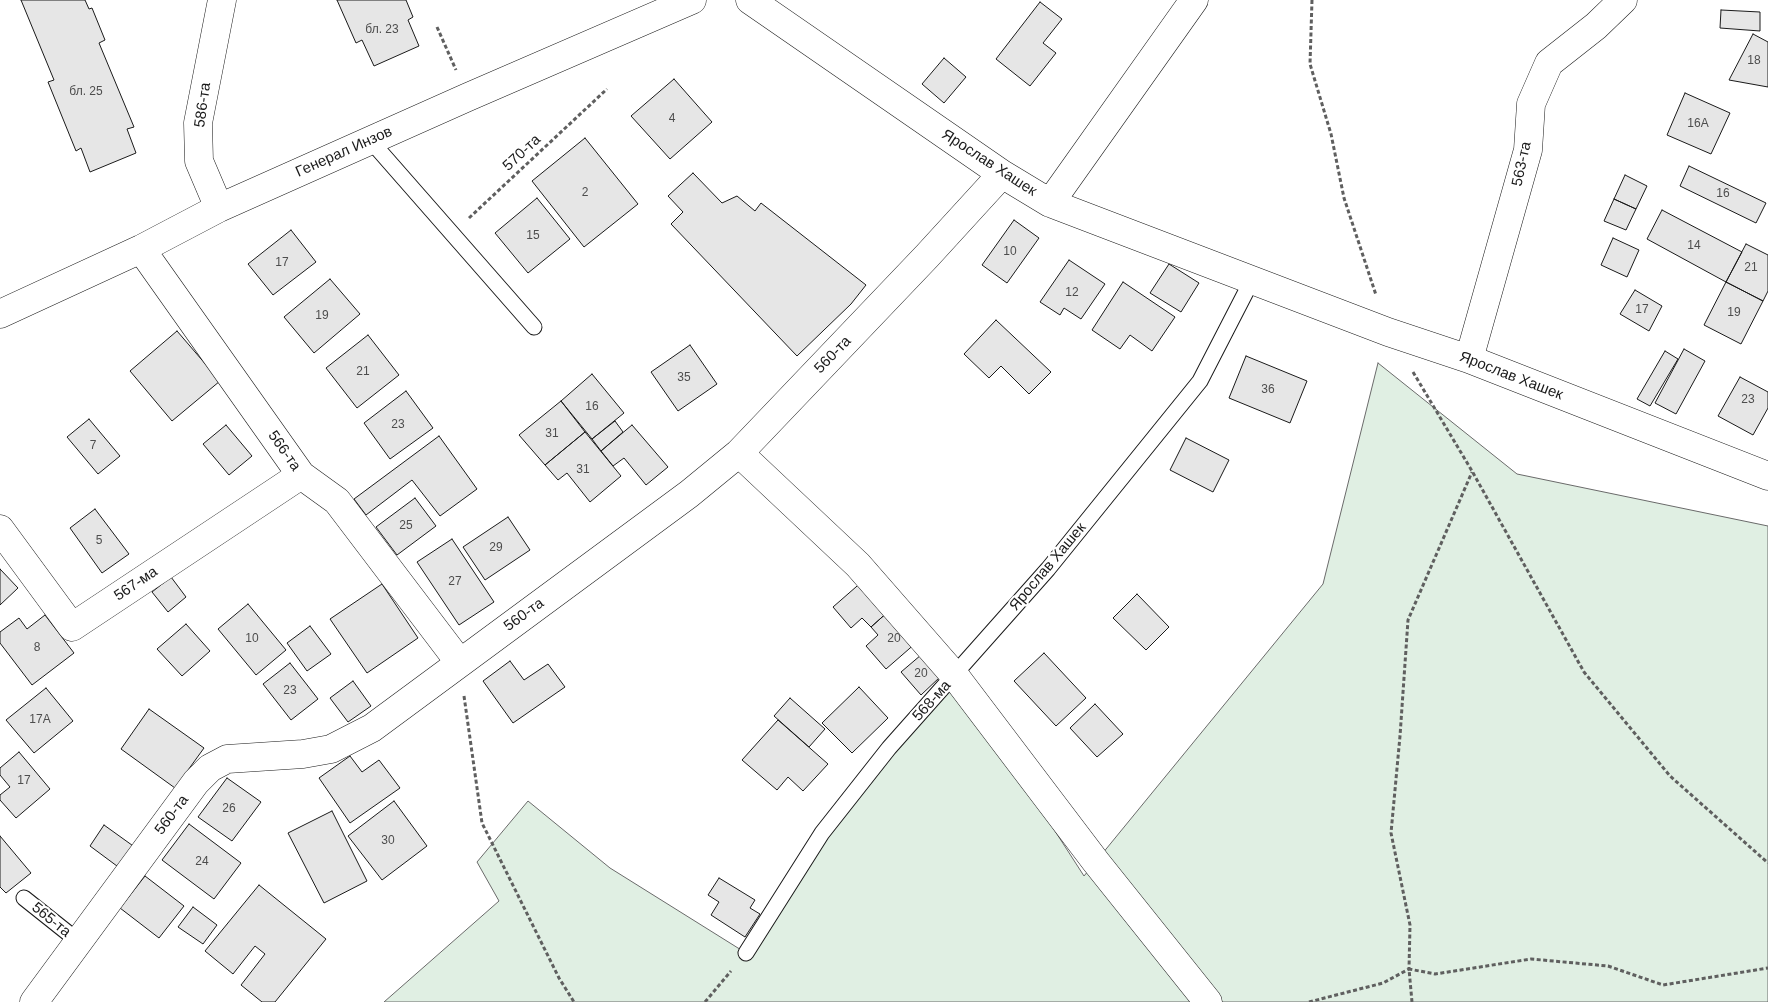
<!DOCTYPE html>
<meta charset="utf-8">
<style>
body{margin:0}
canvas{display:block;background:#fff}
</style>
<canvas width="1768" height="1002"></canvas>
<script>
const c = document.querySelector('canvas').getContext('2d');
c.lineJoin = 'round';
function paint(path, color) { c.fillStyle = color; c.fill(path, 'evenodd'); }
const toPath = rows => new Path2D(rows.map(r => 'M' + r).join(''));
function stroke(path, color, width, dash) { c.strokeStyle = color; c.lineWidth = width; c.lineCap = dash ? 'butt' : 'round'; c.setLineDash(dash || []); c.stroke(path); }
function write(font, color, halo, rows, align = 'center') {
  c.font = font + ' Arial,sans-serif'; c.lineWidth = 4; c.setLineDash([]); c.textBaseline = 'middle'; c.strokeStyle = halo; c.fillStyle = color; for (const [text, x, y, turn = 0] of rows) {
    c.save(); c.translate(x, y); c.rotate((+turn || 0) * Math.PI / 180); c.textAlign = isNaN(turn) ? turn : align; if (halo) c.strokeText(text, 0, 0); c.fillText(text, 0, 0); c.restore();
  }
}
const green = toPath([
 [1378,363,1517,474,1768,526,1768,1002,384,1002,499,901,477,862,528,801,610,868,746,953,822,833,955,676,1084,876,1323,584,1378,363]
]);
const building = toPath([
 [21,0,85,0,89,9,92,8,105,40,99,43,134,127,127,129,136,153,90,172,81,148,76,151,48,82,54,80,21,0],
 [337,0,406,0,413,17,408,20,419,46,374,66,362,40,356,43,337,0],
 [1040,2,1062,19,1043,43,1056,53,1030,86,996,59,1040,2],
 [1721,10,1760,12,1760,31,1720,28,1721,10],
 [1753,34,1768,42,1768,87,1729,80,1753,34],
 [944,58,966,77,944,103,922,84,944,58],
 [674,79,712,122,670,159,631,116,674,79],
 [1685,93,1730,113,1711,154,1667,135,1685,93],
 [585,138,638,204,584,247,532,181,585,138],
 [1689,166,1766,203,1756,223,1680,186,1689,166],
 [693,173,722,203,737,196,755,211,761,203,866,285,851,304,797,356,671,224,683,212,668,196,693,173],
 [1625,175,1647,186,1636,209,1614,199,1625,175],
 [537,198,570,239,528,273,495,233,537,198],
 [1614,199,1636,209,1626,230,1604,221,1614,199],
 [1662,210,1742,252,1726,282,1647,239,1662,210],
 [1014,220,1039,238,1007,283,982,265,1014,220],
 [291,230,316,262,273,295,248,264,291,230],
 [1613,238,1639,250,1627,277,1601,265,1613,238],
 [1746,244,1768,255,1768,291,1763,301,1726,282,1746,244],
 [1069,260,1105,284,1081,319,1064,308,1060,315,1040,302,1069,260],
 [1169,264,1199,283,1181,312,1150,293,1169,264],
 [330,279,360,314,314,353,284,317,330,279],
 [1123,282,1175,317,1152,351,1130,335,1120,349,1092,330,1123,282],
 [1726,282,1763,301,1741,344,1704,325,1726,282],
 [1635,290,1662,306,1649,331,1620,314,1635,290],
 [996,320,1051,372,1029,394,1001,366,989,378,964,354,996,320],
 [177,331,220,381,172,421,130,371,177,331],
 [368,335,399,375,357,408,326,368,368,335],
 [690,345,717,384,678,411,651,372,690,345],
 [1684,349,1705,361,1676,414,1655,403,1684,349],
 [1665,351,1678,359,1650,406,1637,399,1665,351],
 [1246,356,1307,381,1290,423,1229,398,1246,356],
 [592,374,624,413,592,439,561,401,592,374],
 [1740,377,1768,392,1768,408,1753,435,1718,416,1740,377],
 [406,391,433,428,390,459,364,423,406,391],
 [561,401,585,432,545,465,519,435,561,401],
 [89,419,120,456,98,474,67,437,89,419],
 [615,421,623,432,601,451,592,439,615,421],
 [226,425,252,456,229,475,203,444,226,425],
 [632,425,668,467,646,485,624,458,613,466,601,451,632,425],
 [585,432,621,476,590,502,567,473,558,480,545,465,585,432],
 [439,436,477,489,440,516,412,480,366,515,354,499,439,436],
 [1186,438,1229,460,1213,492,1170,470,1186,438],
 [415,498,436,526,397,555,376,527,415,498],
 [95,509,129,554,102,573,70,528,95,509],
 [508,517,530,550,485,580,463,547,508,517],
 [452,539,494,602,459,625,417,562,452,539],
 [0,569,18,588,0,605,0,569],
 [171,577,186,597,168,612,152,592,171,577],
 [864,580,890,610,871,627,862,618,851,628,833,607,864,580],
 [382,584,418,638,367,673,330,619,382,584],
 [1137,594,1169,627,1146,650,1113,618,1137,594],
 [248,604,286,650,256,675,218,629,248,604],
 [890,610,917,642,886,669,866,646,878,635,871,627,890,610],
 [45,615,74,653,32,685,0,643,0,632,19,618,27,629,45,615],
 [186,624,210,651,182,676,157,649,186,624],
 [310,626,331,654,307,671,287,643,310,626],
 [1044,653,1086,698,1056,726,1014,681,1044,653],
 [921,655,940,677,921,695,901,672,921,655],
 [510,661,524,680,548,664,565,687,513,723,483,681,510,661],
 [290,663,318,699,291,720,263,684,290,663],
 [353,681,371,706,348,722,330,698,353,681],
 [859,687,888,718,852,753,822,723,859,687],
 [46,688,73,721,34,753,6,720,46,688],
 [790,698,825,729,809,747,774,716,790,698],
 [1095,704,1123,734,1097,757,1070,728,1095,704],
 [149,709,204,748,175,788,121,749,149,709],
 [778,720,828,764,803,791,788,777,777,790,742,760,778,720],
 [19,752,50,789,16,818,0,800,0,795,10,787,0,775,0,768,19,752],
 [350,756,362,772,379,760,400,788,350,823,319,778,350,756],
 [227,778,261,802,232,841,198,817,227,778],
 [394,801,427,846,382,880,348,836,394,801],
 [332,811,367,881,324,903,288,833,332,811],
 [189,824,241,863,214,899,162,860,189,824],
 [104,825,136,848,121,869,90,846,104,825],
 [0,836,31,873,6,893,0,887,0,836],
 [145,876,184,906,159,938,120,908,145,876],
 [719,878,755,900,750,908,760,914,745,937,711,915,719,902,708,895,719,878],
 [259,885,326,939,275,1002,262,1002,241,985,265,954,255,946,233,974,205,951,259,885],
 [193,907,217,925,203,944,178,927,193,907]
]);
const path = toPath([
 [1312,0,1310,64,1331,134,1344,198,1376,295],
 [437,27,456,70],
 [469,218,607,89],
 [1413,372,1472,471,1584,672,1670,776,1768,863],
 [464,696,482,823,559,978,574,1002],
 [705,1002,731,971],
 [1309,1002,1383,983,1409,969,1410,925,1391,833,1400,736,1408,620,1472,472],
 [1412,1002,1409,969,1435,974,1531,959,1608,966,1663,985,1768,968]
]);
const service = toPath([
 [370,140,534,327],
 [24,898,78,941],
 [746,953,822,833,889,748,1048,569,1200,381,1252,280]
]);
const minor = toPath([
 [750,0,1002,174,1050,203,1388,332,1469,359,1768,476],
 [1050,203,1194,0],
 [219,208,199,161,198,123,222,0],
 [141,249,301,475,337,501,460,663],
 [0,314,141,249,219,208,468,97,692,0],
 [1469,359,1528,150,1531,104,1549,63,1596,26,1623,0],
 [739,453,858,565,955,676,1096,862,1208,1002],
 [0,529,72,627,301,475],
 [34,1002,196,782,210,768,227,759,303,754,331,749,372,728,689,494,739,453,927,256,1002,174]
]);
const numberNames = [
 ["бл. 23",382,30],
 ["18",1754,61],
 ["бл. 25",86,92],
 ["4",672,119],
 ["16А",1698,124],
 ["2",585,193],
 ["16",1723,194],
 ["15",533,236],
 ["14",1694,246],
 ["10",1010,252],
 ["17",282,263],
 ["21",1751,268],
 ["12",1072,293],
 ["17",1642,310],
 ["19",1734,313],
 ["19",322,316],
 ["21",363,372],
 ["35",684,378],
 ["36",1268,390],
 ["23",1748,400],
 ["16",592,407],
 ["23",398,425],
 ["31",552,434],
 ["7",93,446],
 ["31",583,470],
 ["25",406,526],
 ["5",99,541],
 ["29",496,548],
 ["27",455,582],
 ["10",252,639],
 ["20",894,639],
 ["8",37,648],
 ["20",921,674],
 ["23",290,691],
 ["17А",40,720],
 ["17",24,781],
 ["26",229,809],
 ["30",388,841],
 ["24",202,862]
];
const streetNames = [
 ["586-та",203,105,-82],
 ["Генерал Инзов",344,152,-24],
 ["570-та",522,153,-43],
 ["Ярослав Хашек",989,163,33],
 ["563-та",1522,164,-78],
 ["560-та",833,355,-46],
 ["Ярослав Хашек",1511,376,21],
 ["566-та",284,451,55],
 ["Ярослав Хашек",1048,567,-50],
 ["567-ма",136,584,-34],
 ["560-та",524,615,-36],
 ["568-ма",932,701,-48],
 ["560-та",172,815,-53],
 ["565-та",51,920,39]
];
paint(green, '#e0efe3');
stroke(green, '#6a6a6a', 1);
paint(building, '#e6e6e6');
stroke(building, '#1a1a1a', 1);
stroke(service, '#1a1a1a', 17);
stroke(minor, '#1a1a1a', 29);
stroke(path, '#5f5f5f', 3, [4, 2.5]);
stroke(service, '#fff', 15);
stroke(minor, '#fff', 28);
write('12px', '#4d4d4d', null, numberNames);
write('15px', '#1a1a1a', '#fff', streetNames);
</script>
